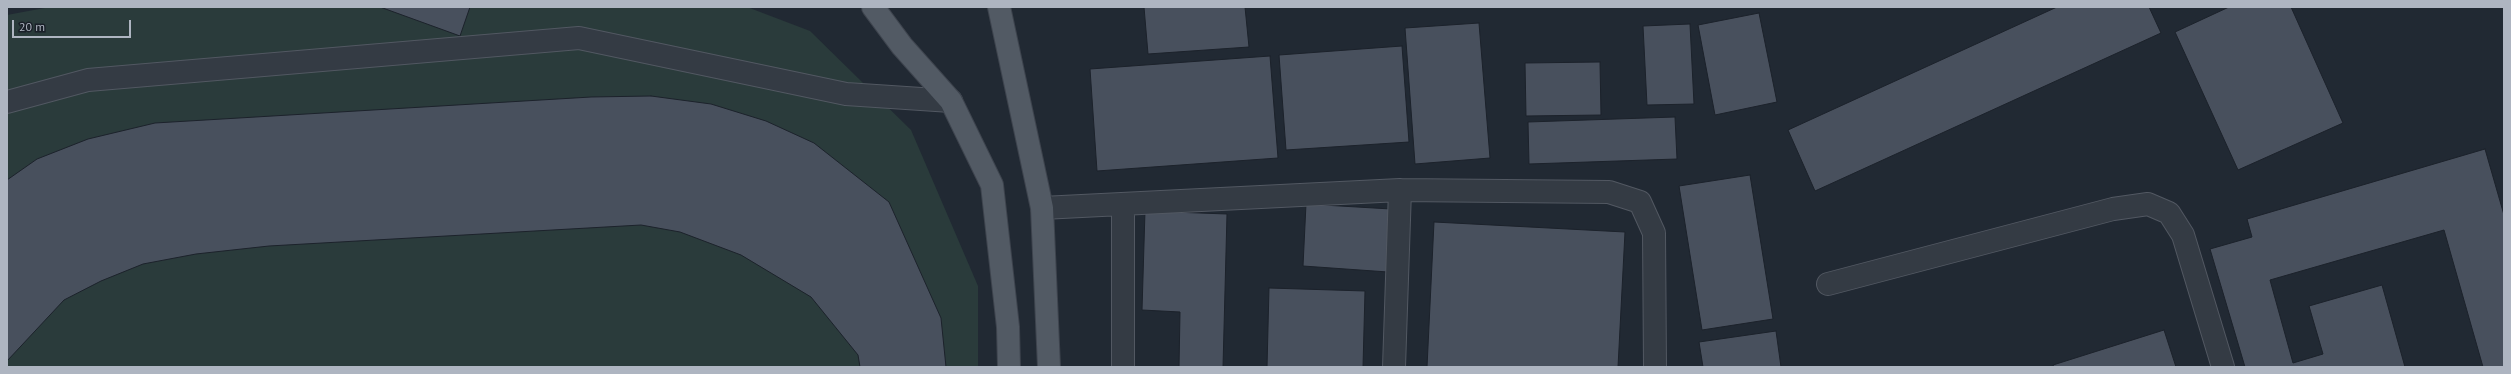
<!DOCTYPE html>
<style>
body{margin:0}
#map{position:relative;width:2511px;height:374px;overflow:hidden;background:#212933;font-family:"PT Sans",sans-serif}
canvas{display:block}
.frame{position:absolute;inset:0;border:8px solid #aeb5c1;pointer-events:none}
.scale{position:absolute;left:12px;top:20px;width:119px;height:18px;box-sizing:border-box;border:2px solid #aeb5c1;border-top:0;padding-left:5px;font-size:12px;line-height:14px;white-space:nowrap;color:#aeb5c1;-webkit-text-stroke:3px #1a2029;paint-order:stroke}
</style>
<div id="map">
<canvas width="2511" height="374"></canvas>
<div class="frame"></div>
<div class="scale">20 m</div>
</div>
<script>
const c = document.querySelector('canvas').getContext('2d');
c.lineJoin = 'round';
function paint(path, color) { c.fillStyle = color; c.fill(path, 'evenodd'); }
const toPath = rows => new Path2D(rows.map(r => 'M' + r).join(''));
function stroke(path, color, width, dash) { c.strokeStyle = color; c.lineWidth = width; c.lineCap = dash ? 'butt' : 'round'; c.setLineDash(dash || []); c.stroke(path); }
const green = toPath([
 [50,7,747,7,810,31,911,130,978,286,978,367,7,367,7,15]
]);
const building = toPath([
 [380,7,470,7,460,36,380,7],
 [1144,7,1245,7,1249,47,1148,54,1144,7],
 [2057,7,2149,7,2161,33,1815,191,1788,130,2057,7],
 [2229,7,2291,7,2343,123,2238,170,2175,32,2229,7],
 [1759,13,1777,102,1715,115,1698,25,1759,13],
 [1479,23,1490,158,1415,164,1405,28,1479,23],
 [1690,24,1694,104,1647,105,1643,26,1690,24],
 [1402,46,1409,142,1286,150,1279,55,1402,46],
 [1270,56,1278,158,1097,171,1090,69,1270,56],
 [1600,62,1601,115,1526,116,1525,63,1600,62],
 [651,96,711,104,766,121,814,143,889,202,941,318,946,367,860,367,858,355,811,297,741,255,680,232,641,225,269,246,196,254,143,264,101,281,64,300,7,361,7,180,37,159,88,139,155,123,591,97,651,96],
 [1675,117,1677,159,1529,164,1528,122,1675,117],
 [2485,149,2504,215,2504,367,2483,367,2444,230,2270,280,2293,363,2323,354,2309,306,2382,285,2405,367,2245,367,2210,249,2252,237,2247,219,2485,149],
 [1750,175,1773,319,1702,330,1679,186,1750,175],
 [1306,204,1391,209,1388,272,1303,266,1306,204],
 [1145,211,1227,214,1223,367,1179,367,1180,312,1142,310,1145,211],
 [1434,222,1625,232,1618,367,1427,367,1434,222],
 [1269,288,1365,291,1363,367,1267,367,1269,288],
 [2164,330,2176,367,2054,367,2053,365,2164,330],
 [1776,331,1781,367,1703,367,1699,342,1776,331]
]);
const minor = toPath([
 [7,102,88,80,579,38,846,94,951,101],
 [1042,208,1400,190,1609,192,1640,202,1654,233,1655,367],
 [1828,284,2113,209,2148,204,2169,213,2183,235,2223,367],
 [1123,367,1123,205],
 [1394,367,1400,190]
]);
const major = toPath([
 [873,7,902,46,951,101,992,185,1008,327,1009,367],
 [999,7,1042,208,1049,367]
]);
paint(green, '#2a3b3b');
paint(building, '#48505d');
stroke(building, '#1c222b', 1);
stroke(minor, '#525862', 24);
stroke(major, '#3e444e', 24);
stroke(minor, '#343b44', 22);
stroke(major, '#525a64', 22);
</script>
